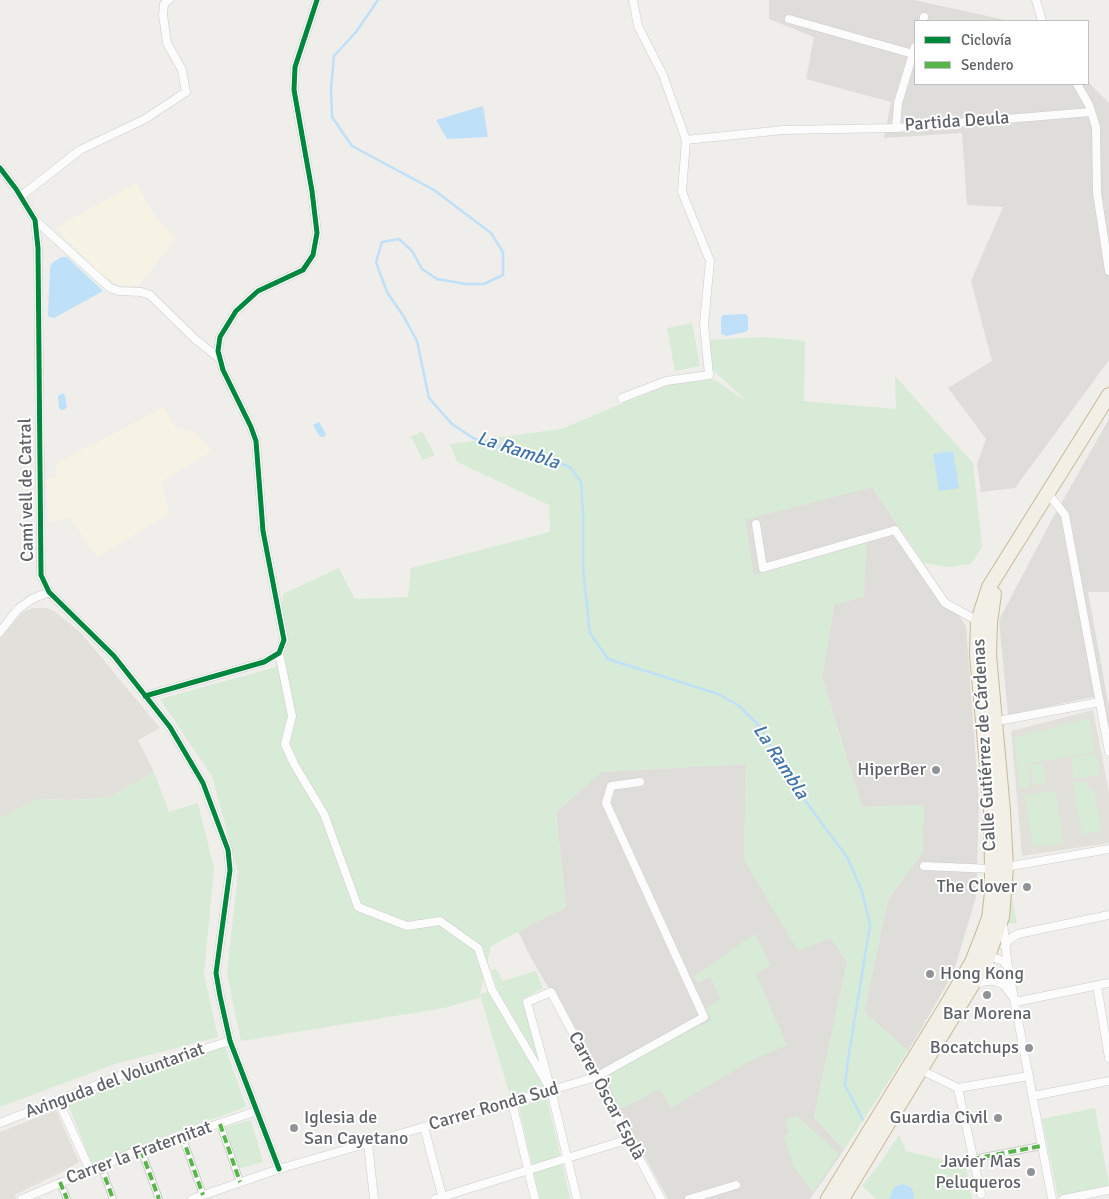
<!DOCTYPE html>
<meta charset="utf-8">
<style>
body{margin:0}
#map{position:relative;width:1109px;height:1199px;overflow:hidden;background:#efeeea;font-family:Signika,sans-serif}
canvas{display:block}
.legend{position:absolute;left:914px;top:20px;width:175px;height:65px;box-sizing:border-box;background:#fff;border:1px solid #bfc1c3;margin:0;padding:6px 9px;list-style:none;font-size:15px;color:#5f6368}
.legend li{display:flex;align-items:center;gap:10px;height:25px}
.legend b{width:25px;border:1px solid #bfc1c3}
</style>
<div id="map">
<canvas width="1109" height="1199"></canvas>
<ul class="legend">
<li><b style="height:6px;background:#00873e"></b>Ciclovía</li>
<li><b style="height:6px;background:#58b549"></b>Sendero</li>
</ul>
</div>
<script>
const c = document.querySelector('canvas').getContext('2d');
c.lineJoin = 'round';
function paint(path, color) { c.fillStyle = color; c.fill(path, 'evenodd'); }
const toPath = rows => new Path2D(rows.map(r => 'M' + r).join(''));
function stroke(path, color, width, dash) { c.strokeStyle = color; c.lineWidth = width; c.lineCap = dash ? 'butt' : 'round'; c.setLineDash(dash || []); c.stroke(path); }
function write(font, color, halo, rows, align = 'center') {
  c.font = font + ' Signika,sans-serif'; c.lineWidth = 4; c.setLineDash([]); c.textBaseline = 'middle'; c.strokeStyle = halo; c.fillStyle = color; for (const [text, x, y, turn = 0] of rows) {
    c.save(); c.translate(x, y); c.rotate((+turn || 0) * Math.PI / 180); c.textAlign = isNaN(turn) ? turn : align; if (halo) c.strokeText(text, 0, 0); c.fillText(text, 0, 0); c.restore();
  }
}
const commercial = toPath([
 [136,183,155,217,176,238,139,285,119,285,101,275,56,228],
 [164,407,175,428,195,432,212,451,161,482,169,514,97,557,70,518,48,522,47,480,57,476,55,464]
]);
const industrial = toPath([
 [769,0,914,0,1010,21,915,21,915,84,1088,84,1088,82,1109,103,1109,360,1015,488,981,492,977,464,986,439,948,388,992,361,971,281,1003,207,967,205,962,133,884,138,891,102,806,79,814,37,769,19],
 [1109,419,1109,592,1088,592,1109,707,1109,732,1093,697,1008,715,999,620,1050,523],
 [872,487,966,626,979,803,976,897,953,974,908,1051,864,1012,888,899,922,853,924,805,862,807,822,678,834,605,867,543,753,576,745,519],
 [746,764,744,860,831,938,847,962,814,1117,844,1150,810,1199,668,1199,594,1065,531,958,518,931,566,907,556,812,601,772]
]);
const education = toPath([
 [33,608,47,608,54,611,81,633,160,728,138,740,154,772,109,798,70,800,37,799,0,818,0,638,19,616,23,612],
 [1093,710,1109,792,1109,843,1022,856,1011,731],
 [56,1110,79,1162,66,1170,15,1195,16,1199,0,1199,0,1132]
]);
const green = toPath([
 [692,323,700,366,675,371,667,328],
 [763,337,805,341,804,401,896,409,895,376,973,463,982,547,971,564,948,567,924,563,872,487,745,520,754,576,867,542,864,597,834,605,822,679,862,807,924,805,922,853,888,899,864,1012,908,1051,844,1150,814,1117,847,962,831,938,798,951,744,860,746,764,602,772,556,812,566,907,491,946,480,994,488,992,545,1086,510,1096,480,995,479,998,444,1008,241,1041,227,973,238,872,212,776,160,699,276,667,283,594,339,568,355,599,408,597,411,568,550,532,549,505,457,462,450,444,561,429,667,385,713,379,748,402,705,363,706,340],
 [422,431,435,455,423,460,411,437],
 [1089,718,1095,752,1028,763,1030,787,1019,787,1014,738],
 [1096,754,1100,775,1074,779,1071,758],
 [1043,763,1046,783,1033,785,1030,765],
 [154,772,169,812,198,803,214,868,204,974,218,1037,115,1064,0,1107,0,818,37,799,70,800,109,798],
 [1087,781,1089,790,1094,790,1101,831,1082,835,1073,783],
 [1056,791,1063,843,1033,847,1025,795],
 [1011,894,1017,923,1007,923],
 [755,934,771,966,756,974,787,1045,750,1061,671,1108,660,1089,621,1109,609,1085,609,1071,711,1020,706,1009,720,999,710,976,698,983,693,977],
 [496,969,503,981,536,971,543,988,523,999,542,1067,497,989,491,970],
 [225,1046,246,1107,149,1142,92,1164,68,1104,111,1086],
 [547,1099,556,1137,570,1199,540,1199,527,1143,519,1106],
 [1095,1108,1109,1185,1058,1197,1042,1119],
 [797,1116,839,1154,813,1192,790,1162,792,1161,784,1136,789,1133,785,1119],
 [251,1120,263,1162,238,1169,226,1127],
 [899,1135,906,1151,963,1165,966,1167,972,1199,876,1199,862,1186,881,1162]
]);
const water = toPath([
 [483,106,488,137,447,139,436,120],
 [61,257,67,257,103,291,54,318,48,316,50,268,52,263],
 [746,314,748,317,748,330,745,332,726,336,721,334,721,318,723,315],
 [63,393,65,396,67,407,65,409,61,410,59,408,58,396],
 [319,422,326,434,324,437,320,437,313,425],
 [953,451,959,488,939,491,933,454],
 [903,1184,911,1187,913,1191,914,1199,890,1199,893,1189,896,1186]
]);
const stream = toPath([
 [378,0,356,32,334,56,331,88,332,117,352,146,434,190,491,233,503,252,503,275,484,284,466,284,437,279,422,269,412,251,399,239,382,242,376,262,387,292,404,317,417,341,429,398,452,424,473,438,508,449,549,459,570,467,581,482,583,515,583,569,590,633,608,659,718,694,738,705,762,729,776,756,806,802,847,857,862,891,870,925,848,1060,845,1085,863,1120]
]);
const pedestrian = toPath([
 [220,1124,240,1182],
 [182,1136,203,1195],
 [141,1150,159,1199],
 [973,1159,1041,1146],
 [101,1166,113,1199],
 [60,1182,67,1199]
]);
const minor = toPath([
 [633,0,638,26,663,75,686,140],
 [1036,0,1042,21],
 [789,19,913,54],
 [923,21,924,17],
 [1077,84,1089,105,1096,127,1097,193,1109,271],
 [896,128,898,103,915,47],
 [0,168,16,189,35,220,38,248,41,575,49,592,114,656,170,727,203,783,228,850,230,870,216,973,220,996,230,1041,279,1169],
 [21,196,80,150,145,119,186,92,182,70,167,43,163,15,164,4,169,0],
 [35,220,110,288,119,291,141,292,150,295,195,339,220,359],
 [622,398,666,381,709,375,704,324,710,261,682,192,686,140,783,130,896,128,1091,112],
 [1047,492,1065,515,1109,752],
 [756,524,763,568,895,530,945,603,978,621],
 [0,632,17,610,32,599,49,592],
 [279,653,292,716,285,744,294,764,324,814,358,907,407,926,440,921,478,948,492,990,551,1090],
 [145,696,264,662,279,653,284,640,263,531,256,441,251,427,223,370,218,351,220,337,236,311,258,291,303,270,313,255,317,233,312,191,294,90,295,67,317,0],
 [1003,720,1100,702],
 [924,866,992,869],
 [1006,867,1109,849],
 [1003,924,1008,967,1052,1199],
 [1005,946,1010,939,1018,934,1109,915],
 [987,958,990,966,1012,996],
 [987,959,995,958,1003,961,1008,967],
 [974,984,986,981,995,981,1004,985],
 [1097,986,1109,1058],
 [1015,1002,1109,983],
 [921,1070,958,1088,1029,1076],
 [958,1088,981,1194],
 [1033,1096,1109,1081],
 [58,1100,90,1170],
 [512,1102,535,1199],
 [0,1123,127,1073,230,1041],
 [424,1127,443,1199],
 [368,1143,374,1199],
 [22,1199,137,1151,257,1111],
 [192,1199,279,1169,596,1077,704,1017,606,803,611,786,640,782],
 [435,1199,629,1139],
 [577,1199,551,1090,527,1002,551,992,661,1199],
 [689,1199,736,1185],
 [1064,1199,1109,1190]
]);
const trunk = toPath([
 [828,1199,948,1003,972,962,980,942,989,918,992,893,992,869,991,809,977,655,978,621,989,587,1109,395],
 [842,1199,972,985,987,959,1002,917,1006,867,1003,811,989,655,990,622,994,594]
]);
const quiet = toPath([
 [220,1124,240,1182],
 [182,1136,203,1195],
 [141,1150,159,1199],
 [973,1159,1041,1146],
 [101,1166,113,1199],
 [60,1182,67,1199]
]);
const cycleway = toPath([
 [0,168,16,189,35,220,38,248,41,575,49,592,114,656,170,727,203,783,228,850,230,870,216,973,220,996,230,1041,279,1169],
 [145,696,264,662,279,653,284,640,263,531,256,441,251,427,223,370,218,351,220,337,236,311,258,291,303,270,313,255,317,233,312,191,294,90,295,67,317,0]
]);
const markers = [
 [936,770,5,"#919496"],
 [1027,887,5,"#919496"],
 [930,974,5,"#919496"],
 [987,995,5,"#919496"],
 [1029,1048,5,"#919496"],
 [998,1118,5,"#919496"],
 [294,1128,5,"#919496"],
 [1031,1172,5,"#919496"]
];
const streetNames = [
 ["Partida Deula",957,122,-4],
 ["Camí vell de Catral",27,490,-91],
 ["Calle Gutiérrez de Cárdenas",985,745,-93],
 ["Avinguda del Voluntariat",115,1081,-20],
 ["Carrer Òscar Esplà",606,1096,62],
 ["Carrer Ronda Sud",494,1107,-16],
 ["Carrer la Fraternitat",139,1153,-20]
];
const poiNames = [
 ["HiperBer",926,770],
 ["The Clover",1017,887],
 ["Hong Kong",940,974,"left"],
 ["Bar Morena",987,1014,"center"],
 ["Bocatchups",1019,1048],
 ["Iglesia de",304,1118,"left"],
 ["San Cayetano",304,1139,"left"],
 ["Guardia Civil",988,1118],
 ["Javier Mas",1021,1162],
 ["Peluqueros",1021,1183]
];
const waterNames = [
 ["La Rambla",518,451,18],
 ["La Rambla",780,762,57]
];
paint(commercial, '#f7f3e4');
paint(industrial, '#dfddda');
paint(education, '#e2e0da');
paint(green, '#d8ebd6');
paint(water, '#bfe0f9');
stroke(stream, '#bfe0f9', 2.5);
stroke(pedestrian, '#cbcccc', 8);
stroke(minor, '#cbcccc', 9);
stroke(trunk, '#c8b996', 16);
stroke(pedestrian, '#fdfcfc', 6);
stroke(minor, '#fdfcfc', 8);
stroke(trunk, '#f2f0e6', 14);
stroke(quiet, '#58b549', 4, [8, 4]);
stroke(cycleway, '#00873e', 5);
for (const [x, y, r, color] of markers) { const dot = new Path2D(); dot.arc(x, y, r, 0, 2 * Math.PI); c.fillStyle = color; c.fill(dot); stroke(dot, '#fff', 2); }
write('18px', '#5f6368', '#fff', streetNames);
write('18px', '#5f6368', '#fff', poiNames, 'right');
write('italic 19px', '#4174aa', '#fff', waterNames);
</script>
